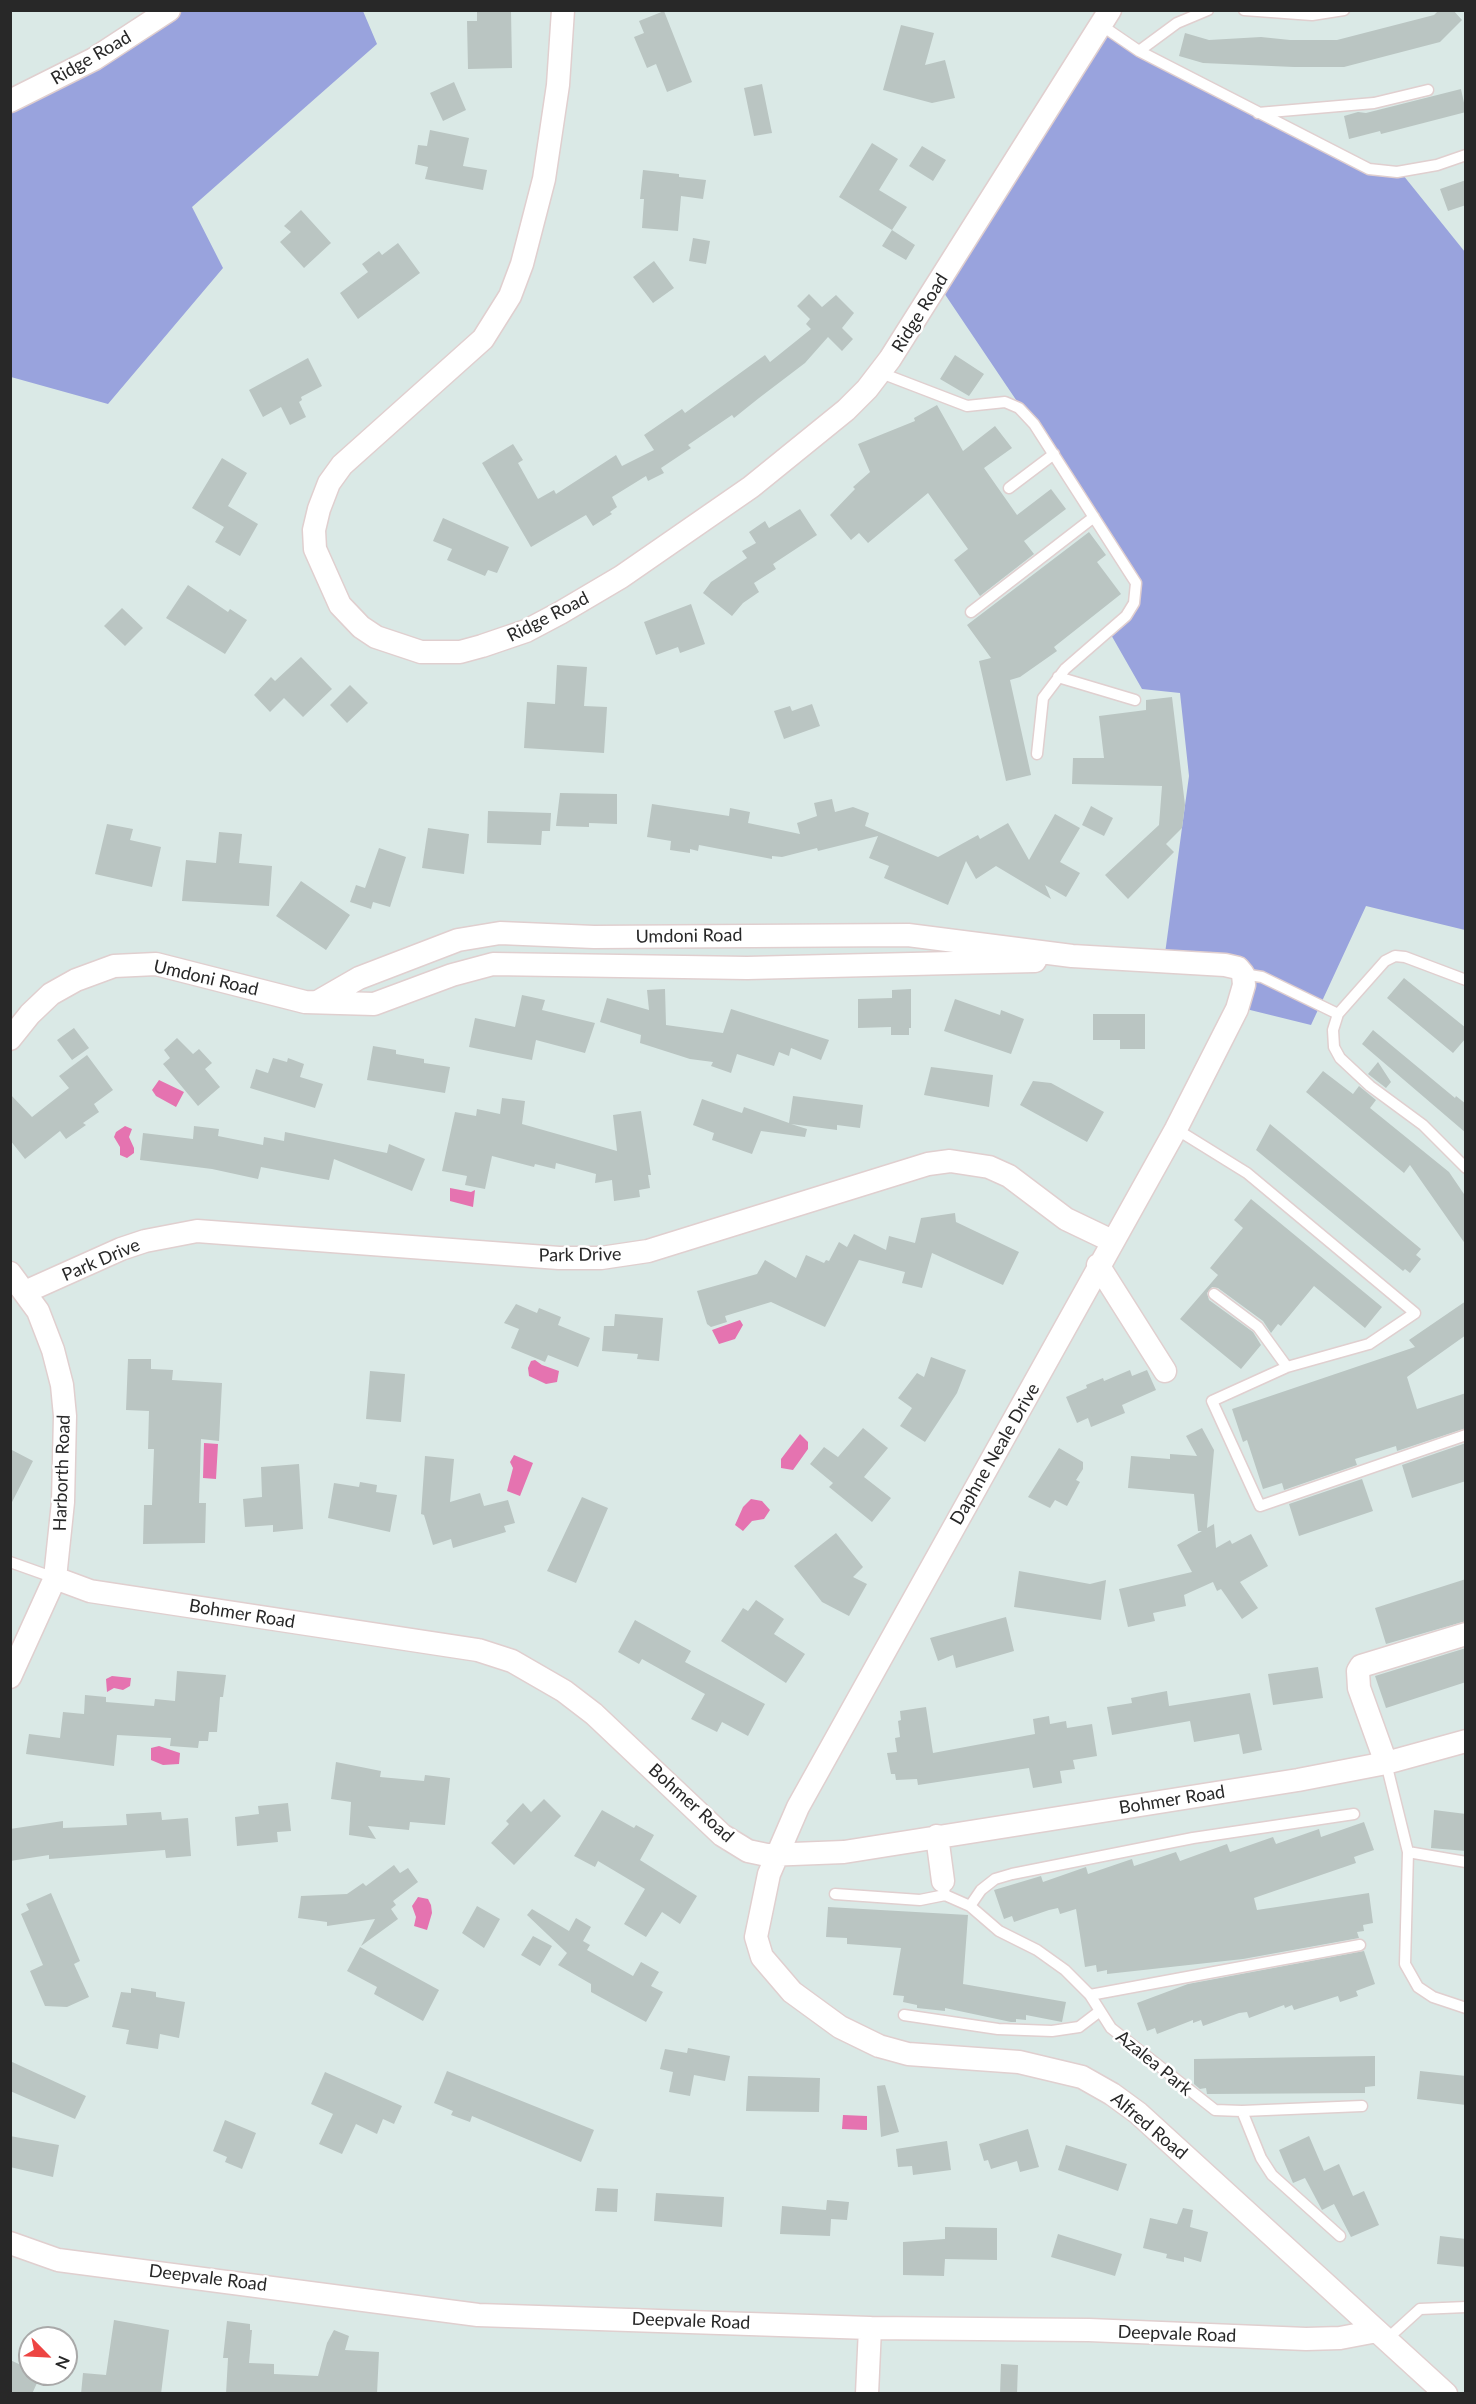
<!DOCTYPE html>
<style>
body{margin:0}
#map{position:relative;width:1476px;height:2404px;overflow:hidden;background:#dae9e6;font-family:Lato,sans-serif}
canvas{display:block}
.frame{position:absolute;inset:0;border:12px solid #282828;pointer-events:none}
.north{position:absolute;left:18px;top:2326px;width:60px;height:60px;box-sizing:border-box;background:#fff;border:2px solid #a9a9a9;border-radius:50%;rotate:114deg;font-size:16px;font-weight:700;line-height:24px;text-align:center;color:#282828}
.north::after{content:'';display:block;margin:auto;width:21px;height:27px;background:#ed4543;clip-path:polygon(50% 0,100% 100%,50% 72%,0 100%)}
</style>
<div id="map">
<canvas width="1476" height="2404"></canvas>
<div class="frame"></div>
<div class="north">N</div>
</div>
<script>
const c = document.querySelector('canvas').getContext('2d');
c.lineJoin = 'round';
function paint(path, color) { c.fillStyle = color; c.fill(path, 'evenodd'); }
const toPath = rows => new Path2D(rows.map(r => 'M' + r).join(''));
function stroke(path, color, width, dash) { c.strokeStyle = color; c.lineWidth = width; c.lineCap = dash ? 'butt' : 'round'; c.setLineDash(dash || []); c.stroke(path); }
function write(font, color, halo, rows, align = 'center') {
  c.font = font + ' Lato,sans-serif'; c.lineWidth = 5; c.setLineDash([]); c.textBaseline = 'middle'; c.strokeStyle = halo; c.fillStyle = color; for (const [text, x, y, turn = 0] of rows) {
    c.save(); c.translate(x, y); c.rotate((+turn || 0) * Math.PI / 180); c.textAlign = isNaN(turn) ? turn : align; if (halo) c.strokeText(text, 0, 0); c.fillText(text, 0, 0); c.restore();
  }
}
const green = toPath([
 [172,11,363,11,377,44,192,207,223,268,108,404,11,377,10,104],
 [1100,26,1137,52,1350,166,1369,173,1403,175,1465,252,1465,930,1366,906,1311,1025,1238,1007,1244,973,1164,961,1189,776,1180,693,1142,689,1110,633,1130,615,1138,581,940,287]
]);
const water = toPath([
 [159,1080,184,1092,176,1107,156,1096,152,1090],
 [125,1126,132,1129,129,1137,134,1148,134,1153,127,1158,120,1155,120,1147,114,1137,116,1132],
 [450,1188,471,1192,475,1190,473,1207,450,1201],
 [740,1320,743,1325,735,1339,719,1344,712,1330],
 [535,1360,542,1365,559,1371,557,1382,546,1384,529,1376,528,1368,531,1361],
 [800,1434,808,1442,808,1449,793,1470,781,1468,781,1459],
 [204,1443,218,1444,216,1479,203,1478],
 [514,1455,533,1463,520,1496,507,1491,513,1468,510,1462],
 [751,1499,762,1501,770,1510,764,1519,752,1521,743,1531,735,1525,743,1507],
 [112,1676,131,1678,130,1686,123,1690,114,1688,107,1692,106,1679],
 [159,1746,180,1753,179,1764,163,1765,151,1760,151,1748],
 [418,1897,428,1899,431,1905,432,1913,427,1930,414,1926,416,1917,412,1906],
 [843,2115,867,2116,867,2130,842,2129]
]);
const building = toPath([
 [477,10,511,10,512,68,468,69,467,21,477,21],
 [1439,10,1453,10,1462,20,1440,42,1344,67,1294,67,1203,63,1179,56,1185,33,1209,40,1261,37,1290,40,1337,40,1434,15],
 [664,11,692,82,667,92,656,64,647,68,634,37,644,33,639,21],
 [901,25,934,33,925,65,945,60,955,98,932,103,883,90],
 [454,82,466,110,443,121,430,93],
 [762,84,772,133,754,136,744,88],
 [1461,89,1466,112,1381,134,1380,131,1349,139,1344,116,1358,112,1366,113],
 [430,130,469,138,463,166,487,170,483,190,425,179,428,167,415,164,418,145,427,146],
 [872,143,898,159,879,190,907,207,892,230,839,197],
 [922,146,946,160,933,181,909,166],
 [643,170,679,174,679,177,706,180,703,199,681,196,678,231,642,228,644,199,640,199],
 [1466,180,1466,205,1448,211,1440,189],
 [301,210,331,243,304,268,280,242,291,232,284,226],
 [892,230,915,245,906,260,882,246],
 [693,238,710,241,706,264,689,261],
 [398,243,420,273,358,319,340,293,368,272,362,264,379,251,382,255],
 [654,261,674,288,653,303,633,277],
 [809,294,822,307,836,295,854,313,842,328,853,339,842,351,828,337,805,363,759,398,734,418,732,415,688,445,691,448,661,468,664,473,648,481,646,476,612,497,617,507,610,512,612,514,593,526,586,515,531,547,482,463,513,444,523,460,518,463,538,499,554,490,556,494,616,455,622,466,654,450,644,435,682,409,685,413,765,355,770,362,811,329,806,324,810,319,797,306],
 [955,355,984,374,969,396,940,379],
 [308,358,322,386,301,397,302,400,299,402,306,417,290,425,281,407,263,417,249,390],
 [937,405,963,451,995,426,1012,448,984,468,1017,515,1051,489,1066,509,1024,541,1034,554,980,596,954,560,968,549,928,493,868,543,859,533,851,540,830,515,855,489,853,487,870,472,858,444,915,421,914,418],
 [222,458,247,473,228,506,258,524,240,556,215,542,224,527,192,508],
 [800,509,817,535,773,564,776,569,754,583,759,592,743,603,732,616,703,593,711,582,747,558,742,551,756,543,749,532,765,521,769,528],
 [443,518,509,547,497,573,488,570,485,576,447,560,452,549,433,541],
 [1089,532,1106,555,1097,562,1121,594,1054,647,1057,651,1020,677,1010,680,1031,775,1006,781,979,661,991,658,967,625],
 [188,585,228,612,230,609,247,620,225,654,166,618],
 [691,604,705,644,680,653,678,647,656,655,644,622],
 [122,608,143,628,125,646,104,626],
 [301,657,332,689,303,717,284,698,270,712,254,695,271,677,275,681],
 [557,665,587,667,584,706,607,707,604,753,524,748,527,702,555,704],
 [350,685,368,703,347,723,330,705],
 [1172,697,1185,805,1182,828,1166,844,1174,852,1128,899,1105,875,1159,825,1162,786,1072,784,1073,758,1104,758,1099,716,1146,710,1146,700],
 [812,704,820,726,784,739,774,711,790,706,792,711],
 [560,793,617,794,617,824,589,823,589,827,556,826],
 [832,799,835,812,853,807,869,813,865,826,938,857,978,835,980,839,1008,823,1029,860,1055,814,1080,828,1060,862,1080,873,1066,897,1045,885,1051,899,996,866,976,879,966,861,948,905,884,878,889,866,869,858,878,836,818,851,817,848,782,857,772,856,772,859,699,845,698,851,690,849,690,853,670,850,671,841,647,837,652,804,729,816,730,808,750,812,748,823,800,834,797,823,817,816,814,803],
 [1091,806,1113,818,1104,836,1082,825],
 [488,811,551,813,550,831,542,831,541,845,487,843],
 [107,824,133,829,130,840,161,847,152,887,95,874],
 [428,828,469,834,464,874,422,868],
 [219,832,242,834,239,863,272,866,269,906,182,901,186,860,216,863],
 [379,848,406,857,390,907,373,902,371,909,350,902,356,885,365,888],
 [301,881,350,915,326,950,276,916],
 [1404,978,1466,1028,1466,1038,1453,1053,1387,998],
 [665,989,666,1025,723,1033,731,1009,829,1040,821,1060,791,1048,789,1056,779,1052,774,1066,737,1054,731,1073,711,1066,713,1062,690,1059,640,1043,641,1035,600,1022,607,998,649,1010,647,990],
 [911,989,911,1028,909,1028,909,1035,891,1035,891,1027,858,1028,858,999,892,998,892,990],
 [522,995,545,1000,542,1010,595,1023,585,1053,536,1040,532,1060,469,1047,475,1018,515,1027],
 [955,999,1000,1015,1001,1010,1024,1019,1011,1054,944,1031],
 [1093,1014,1145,1014,1145,1049,1120,1049,1120,1040,1093,1040],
 [74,1028,89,1048,72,1060,57,1040],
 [1373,1030,1455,1098,1456,1096,1466,1104,1466,1133,1362,1044],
 [177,1038,193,1054,199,1049,212,1063,205,1069,220,1087,198,1106,163,1064,170,1058,164,1050],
 [373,1046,396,1050,396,1054,424,1059,424,1063,450,1067,445,1093,367,1080],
 [87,1055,113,1090,94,1104,99,1112,83,1123,86,1125,66,1139,60,1131,25,1159,10,1140,10,1094,32,1117,69,1088,59,1076],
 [273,1058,287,1062,288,1058,304,1064,300,1077,323,1084,315,1108,250,1088,256,1069,268,1073],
 [1378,1062,1391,1082,1386,1088,1368,1074],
 [931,1067,993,1075,989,1107,924,1095],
 [1323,1071,1353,1094,1359,1086,1376,1100,1370,1108,1449,1172,1466,1197,1466,1245,1410,1165,1404,1173,1306,1092],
 [1033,1081,1051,1083,1104,1112,1087,1142,1020,1105],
 [793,1096,863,1105,860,1128,837,1125,837,1130,791,1124,807,1129,805,1137,761,1131,752,1154,712,1140,714,1133,693,1125,702,1099,742,1113,744,1107,789,1123],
 [502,1098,525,1101,522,1124,617,1151,613,1115,641,1111,651,1175,648,1175,650,1188,639,1190,640,1197,614,1201,612,1180,595,1183,596,1174,556,1163,555,1169,535,1164,534,1167,492,1156,485,1189,465,1185,467,1176,442,1171,455,1112,476,1116,477,1109,500,1114],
 [1270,1124,1421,1249,1416,1255,1421,1259,1410,1273,1405,1269,1403,1271,1256,1150],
 [194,1126,219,1129,218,1136,263,1145,264,1137,284,1141,285,1132,387,1153,389,1144,425,1159,412,1191,334,1159,329,1180,261,1167,258,1179,212,1169,140,1160,143,1133,193,1139],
 [1251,1199,1382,1307,1365,1328,1314,1286,1281,1326,1278,1324,1271,1333,1263,1321,1218,1288,1212,1287,1207,1293,1209,1300,1253,1332,1261,1345,1241,1369,1180,1319,1218,1275,1210,1268,1243,1228,1234,1220],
 [955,1213,956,1222,1019,1252,1003,1285,932,1253,922,1288,902,1283,905,1272,859,1260,825,1327,771,1302,725,1316,727,1322,711,1327,707,1324,697,1291,757,1274,765,1260,796,1278,806,1255,824,1263,826,1260,829,1261,839,1242,847,1247,854,1234,886,1250,889,1236,915,1243,921,1218],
 [1466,1301,1466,1335,1407,1377,1417,1409,1466,1393,1466,1428,1397,1451,1396,1446,1355,1459,1357,1465,1284,1490,1282,1483,1263,1489,1247,1440,1243,1442,1232,1409,1415,1347,1409,1340],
 [516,1304,537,1313,539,1308,561,1317,558,1325,590,1338,578,1367,548,1355,545,1362,511,1348,519,1329,504,1323],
 [615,1314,663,1318,659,1361,637,1359,638,1354,602,1351,604,1326,614,1326],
 [931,1357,966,1370,957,1393,925,1442,900,1426,912,1408,898,1398,917,1373,924,1377],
 [128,1359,151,1359,151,1369,173,1370,172,1380,222,1383,219,1441,201,1439,199,1503,206,1503,205,1543,143,1544,144,1505,152,1505,154,1449,148,1449,149,1411,126,1410],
 [1130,1370,1132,1376,1147,1370,1156,1390,1122,1405,1125,1413,1091,1427,1088,1418,1077,1423,1066,1397,1087,1388,1086,1385,1103,1378,1104,1381],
 [370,1371,405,1374,401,1422,366,1419],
 [863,1428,888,1448,864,1477,891,1498,872,1522,829,1487,833,1483,810,1464,824,1447,838,1457],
 [1202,1428,1214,1450,1207,1528,1214,1524,1216,1548,1230,1540,1232,1544,1251,1534,1268,1566,1240,1582,1258,1608,1242,1619,1221,1589,1217,1591,1213,1582,1184,1595,1186,1606,1153,1613,1155,1621,1128,1627,1119,1589,1192,1572,1177,1545,1202,1531,1198,1531,1194,1494,1128,1488,1131,1456,1170,1459,1170,1454,1197,1456,1186,1436],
 [1466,1443,1466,1481,1412,1498,1402,1465],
 [1059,1448,1083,1462,1083,1469,1076,1480,1080,1482,1067,1506,1055,1500,1050,1508,1028,1497],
 [10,1449,33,1461,10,1506],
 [425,1456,454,1459,450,1502,480,1493,484,1506,508,1500,515,1523,504,1526,506,1532,453,1548,451,1539,433,1545,424,1515,421,1514],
 [299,1464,303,1529,273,1532,273,1525,245,1527,243,1499,262,1497,261,1467],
 [1362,1479,1373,1511,1299,1536,1289,1504],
 [360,1482,377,1485,376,1492,397,1495,390,1532,328,1518,334,1483,359,1487],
 [582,1497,608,1508,576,1583,547,1571],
 [836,1533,863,1567,853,1577,867,1584,849,1616,822,1602,794,1566],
 [1019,1571,1090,1584,1106,1580,1101,1620,1014,1607],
 [1466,1579,1466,1621,1386,1644,1375,1608],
 [756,1600,784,1619,774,1634,805,1654,786,1683,721,1641,743,1608,748,1611],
 [1006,1617,1014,1651,956,1668,953,1655,938,1661,930,1638],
 [635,1620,691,1651,685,1662,765,1704,748,1736,722,1722,717,1732,691,1719,705,1694,642,1659,639,1664,618,1652],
 [1466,1648,1466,1682,1386,1708,1375,1676],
 [1318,1667,1323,1698,1273,1705,1268,1674],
 [177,1671,226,1675,223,1697,220,1697,217,1732,209,1732,208,1741,199,1741,198,1748,170,1746,171,1738,117,1735,114,1766,26,1754,29,1734,60,1738,63,1712,84,1714,85,1695,106,1697,106,1702,154,1706,155,1699,175,1701],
 [1167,1691,1169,1706,1250,1693,1262,1750,1243,1754,1239,1734,1194,1742,1190,1721,1112,1735,1107,1707,1132,1703,1131,1698],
 [926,1707,933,1753,1035,1734,1033,1719,1049,1716,1050,1724,1066,1721,1067,1728,1092,1724,1097,1756,1073,1760,1075,1769,1060,1771,1062,1783,1033,1788,1029,1768,918,1785,917,1779,896,1780,895,1774,891,1774,887,1753,897,1752,895,1738,900,1737,898,1721,901,1720,900,1711],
 [336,1762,381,1771,380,1777,424,1781,425,1775,450,1778,445,1825,410,1822,409,1830,368,1826,376,1839,349,1835,351,1802,331,1799],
 [544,1799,561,1816,514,1865,491,1843,509,1824,506,1821,523,1803,531,1812],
 [288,1803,291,1831,277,1832,278,1842,237,1846,235,1817,259,1814,258,1806],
 [602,1810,634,1828,636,1825,654,1835,640,1860,697,1896,680,1924,662,1912,646,1937,624,1924,645,1889,598,1861,595,1867,574,1856],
 [1434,1810,1466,1814,1466,1851,1431,1848],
 [161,1812,162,1820,188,1818,191,1856,166,1858,165,1850,49,1859,49,1855,10,1861,10,1829,63,1821,63,1828,127,1825,126,1814],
 [1364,1822,1374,1850,1354,1857,1356,1863,1254,1898,1257,1910,1369,1893,1373,1923,1363,1925,1364,1931,1357,1932,1359,1938,1243,1959,1107,1974,1107,1970,1097,1972,1096,1965,1085,1967,1076,1909,1060,1914,1058,1908,1049,1910,1014,1922,1012,1916,1004,1919,994,1890,1041,1876,1043,1882,1086,1867,1088,1874,1132,1859,1134,1866,1176,1852,1180,1861,1227,1844,1230,1852,1273,1837,1276,1844,1319,1829,1321,1837],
 [394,1865,400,1873,408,1868,418,1882,393,1901,396,1905,391,1909,398,1919,361,1946,375,1919,327,1926,327,1922,298,1918,301,1896,347,1894,363,1883,366,1886],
 [51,1893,80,1961,74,1964,89,1997,67,2007,45,2006,30,1971,43,1965,21,1914,29,1910,26,1904],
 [477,1906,500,1919,484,1948,462,1933],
 [828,1907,968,1915,963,1984,1066,2002,1062,2022,1026,2015,1026,2020,1016,2019,1016,2022,1011,2022,945,2008,945,2011,917,2008,917,2005,903,2002,904,1996,893,1995,901,1948,847,1944,847,1938,826,1937],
 [532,1909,569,1931,576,1918,591,1927,583,1941,590,1945,587,1950,633,1976,641,1962,659,1972,651,1986,663,1992,646,2022,591,1992,591,1984,558,1965,567,1953,527,1915],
 [533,1936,552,1946,540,1966,521,1955],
 [360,1947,439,1990,423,2021,374,1994,377,1987,347,1971],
 [1364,1951,1375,1984,1356,1991,1358,1996,1340,2002,1338,1996,1294,2010,1292,2005,1285,2008,1284,2005,1249,2018,1247,2012,1239,2013,1203,2026,1201,2020,1193,2023,1193,2020,1157,2034,1155,2028,1147,2031,1137,2003,1188,1984],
 [131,1988,156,1992,156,1997,185,2002,179,2038,160,2034,158,2049,126,2044,129,2030,112,2027,121,1992,131,1993],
 [688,2048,730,2056,725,2081,694,2075,690,2096,669,2092,673,2072,660,2069,665,2049,687,2053],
 [1375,2056,1375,2086,1365,2087,1365,2093,1207,2094,1206,2088,1200,2089,1194,2084,1194,2059],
 [10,2061,86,2096,75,2119,10,2091],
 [447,2071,594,2130,581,2162,472,2116,470,2122,451,2115,453,2111,434,2103],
 [1420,2071,1466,2076,1466,2105,1417,2099],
 [325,2072,402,2106,394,2124,383,2119,377,2134,356,2124,342,2154,319,2144,333,2114,311,2104],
 [748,2076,820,2078,819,2112,746,2111],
 [885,2085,899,2132,881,2137,877,2086],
 [225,2120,256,2133,242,2169,225,2162,227,2157,213,2151],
 [1028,2129,1039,2167,1020,2172,1017,2161,991,2169,988,2160,984,2161,979,2144],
 [10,2136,59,2145,53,2177,10,2167],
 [1309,2136,1324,2171,1339,2164,1353,2196,1364,2191,1379,2225,1351,2237,1334,2204,1322,2210,1305,2178,1293,2183,1279,2150],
 [947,2141,951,2170,913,2175,912,2166,898,2167,896,2149],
 [1066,2145,1127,2164,1118,2191,1058,2170],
 [597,2188,618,2189,617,2212,595,2211],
 [656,2193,724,2197,722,2227,654,2221],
 [827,2200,849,2202,847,2220,831,2219,830,2236,780,2234,782,2206,826,2210],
 [1183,2208,1193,2210,1190,2227,1208,2232,1201,2262,1184,2257,1184,2262,1166,2258,1167,2254,1143,2248,1150,2218,1177,2224],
 [945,2227,997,2228,997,2260,945,2259,944,2276,903,2275,903,2242,945,2239],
 [1058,2234,1122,2254,1115,2276,1051,2257],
 [1440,2236,1466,2239,1466,2267,1437,2264],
 [114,2320,169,2330,161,2394,81,2394,83,2373,106,2375],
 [227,2321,250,2324,250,2330,252,2330,249,2363,274,2364,274,2374,318,2376,327,2343,334,2330,349,2336,345,2350,379,2352,377,2394,226,2394,228,2358,223,2358],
 [10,2360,30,2369,30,2374,41,2374,32,2394,10,2394],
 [1001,2364,1018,2365,1017,2394,1000,2394]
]);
const lane = toPath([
 [1244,10,1312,15,1344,10],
 [1101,25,1139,51,1369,169,1397,172,1437,165,1466,155],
 [1139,51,1177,23,1208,10],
 [1258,113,1374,103,1428,90],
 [881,373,967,406,1005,402,1019,408,1034,424,1136,583,1134,603,1126,616,1065,669,1043,698,1037,754],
 [1009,488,1054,454],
 [971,612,1094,517],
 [1058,677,1135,700],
 [1243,974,1262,977,1338,1014,1333,1030,1334,1047,1340,1058,1370,1086,1423,1125,1466,1168],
 [1338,1014,1385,961,1395,956,1405,957,1466,980],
 [1176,1129,1247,1173,1415,1313,1369,1344,1287,1367,1212,1401,1260,1506,1466,1435],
 [1214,1294,1258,1327,1287,1367],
 [10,1562,55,1578],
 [1386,1763,1408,1852,1405,1964,1418,1987,1433,1997,1466,2008],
 [1408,1852,1466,1862],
 [943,1881,945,1895,970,1906,999,1931,1037,1950,1065,1970,1090,1995,1111,2028,1215,2110,1242,2111,1362,2106],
 [835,1894,920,1900,945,1895],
 [970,1906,981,1890,995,1879,1012,1874,1193,1838,1354,1814],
 [1090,1995,1360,1945],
 [904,2015,998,2029,1052,2031,1079,2027,1100,2011],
 [1242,2111,1261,2158,1272,2175,1340,2236],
 [1387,2339,1420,2309,1466,2307]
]);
const street = toPath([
 [563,10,558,85,544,179,522,264,510,296,483,339,342,465,329,483,319,509,314,530,315,549,340,605,361,627,376,637,421,652,460,652,482,646,526,631,560,613,621,577,751,487,846,410,867,389,890,359,1110,10],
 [10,101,94,59,169,10],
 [319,1001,359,978,458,940,500,933,594,937,908,935,1072,956,1225,965,1238,968,1243,974,1244,985,1237,1009,1176,1129,798,1807,769,1874,756,1937,762,1957,792,1992,840,2027,879,2046,908,2054,1019,2062,1082,2077,1112,2094,1138,2113,1446,2394],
 [10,1039,30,1014,51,994,76,980,114,966,156,964,305,1002,374,1004,452,975,493,964,747,968,1035,961],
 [1098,1265,1165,1371],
 [10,1273,38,1311,53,1350,62,1385,65,1416,63,1502,55,1578,10,1677],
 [25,1292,121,1249,145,1241,197,1231,559,1258,601,1258,648,1251,928,1164,950,1161,989,1167,1009,1176,1066,1219,1112,1241],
 [55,1578,90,1591,478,1650,512,1661,564,1691,594,1714,722,1835,748,1851,767,1855,844,1852,1298,1780,1386,1763,1466,1741],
 [1386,1763,1359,1688,1358,1671,1361,1666,1466,1634],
 [937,1836,943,1881],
 [10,2243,58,2260,478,2315,870,2328,1089,2330,1306,2339,1340,2338,1377,2331],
 [867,2394,870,2328]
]);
const streetNames = [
 ["Ridge Road",91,58,-30],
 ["Ridge Road",920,313,-58],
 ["Ridge Road",548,617,-27],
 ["Umdoni Road",689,936,-1],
 ["Umdoni Road",206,978,13],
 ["Park Drive",580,1255,-1],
 ["Park Drive",101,1260,-23],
 ["Daphne Neale Drive",995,1454,-60],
 ["Harborth Road",62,1473,-88],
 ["Bohmer Road",242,1614,9],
 ["Bohmer Road",1172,1800,-9],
 ["Bohmer Road",691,1803,42],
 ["Azalea Park",1154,2063,39],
 ["Alfred Road",1149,2126,40],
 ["Deepvale Road",208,2278,7],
 ["Deepvale Road",691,2321,2],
 ["Deepvale Road",1177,2334,2]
];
paint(green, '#99a3dd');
paint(water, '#e573b0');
paint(building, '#bac5c2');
stroke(lane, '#e0cfcf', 13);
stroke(street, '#e0cfcf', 25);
stroke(lane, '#fff', 10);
stroke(street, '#fff', 22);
write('18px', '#282828', '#fff', streetNames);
</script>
